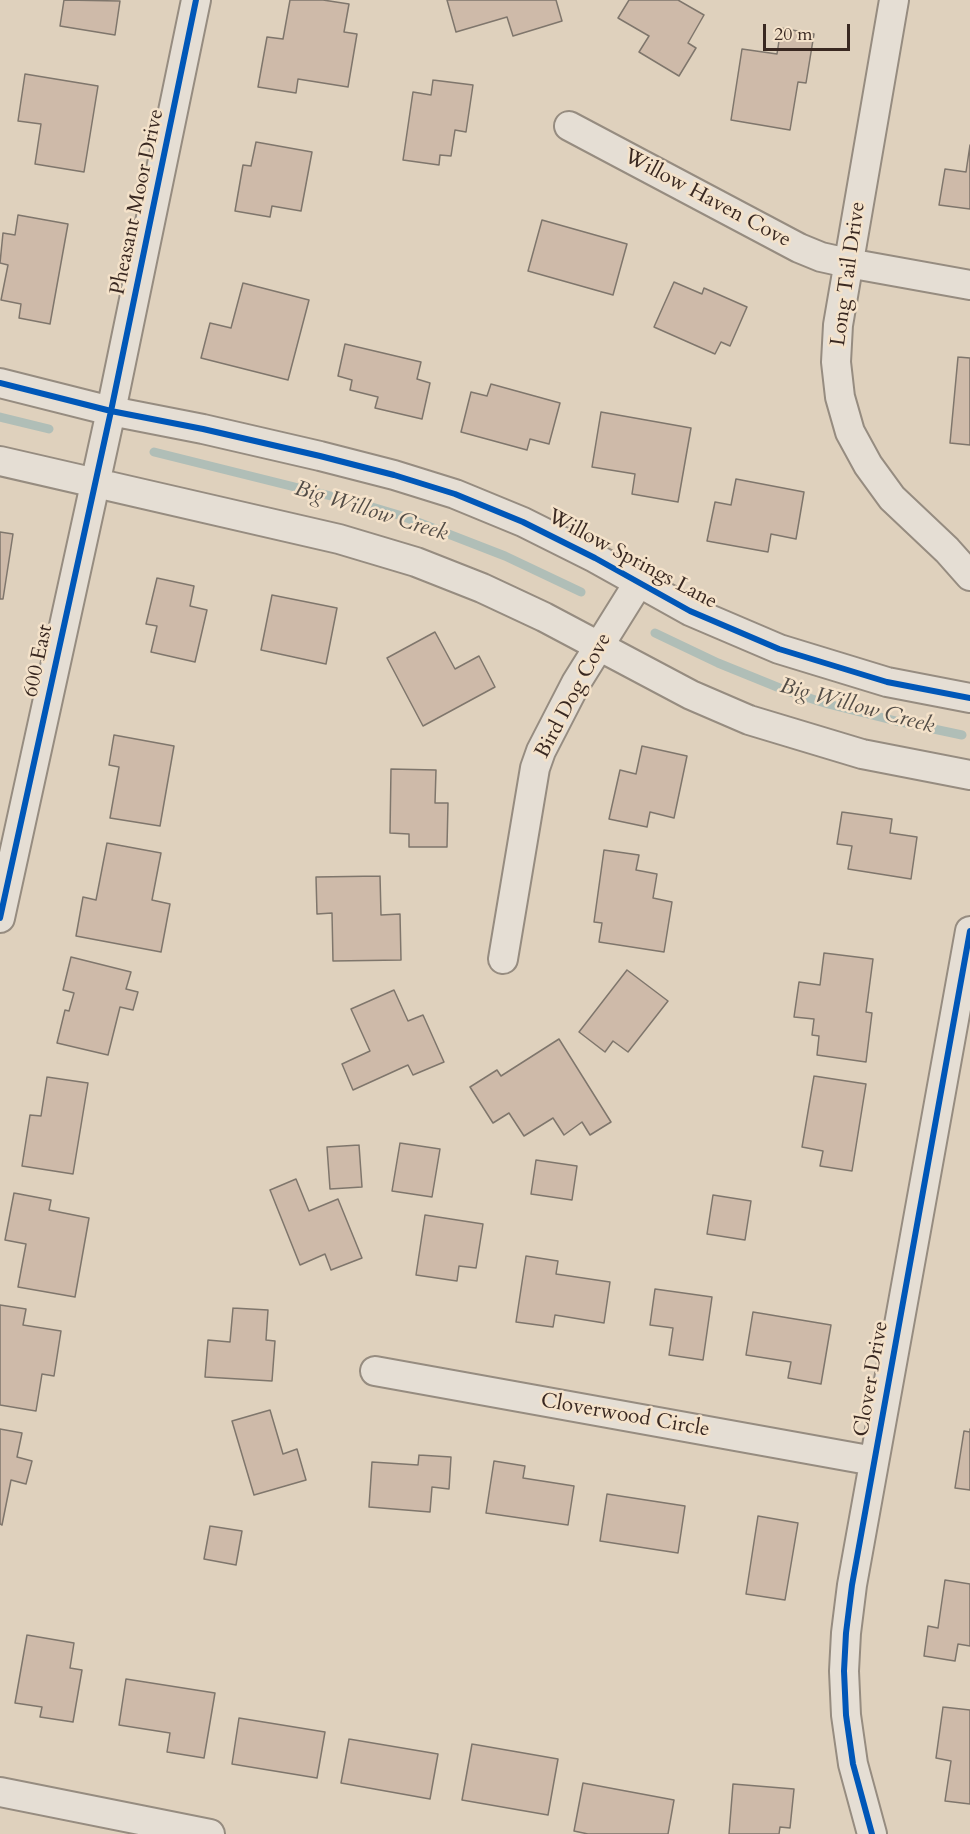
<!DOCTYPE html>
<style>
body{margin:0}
#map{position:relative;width:970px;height:1834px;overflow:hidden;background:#dfd1bd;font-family:Cardo,serif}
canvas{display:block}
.scale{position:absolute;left:763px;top:24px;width:87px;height:27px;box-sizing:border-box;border:3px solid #392821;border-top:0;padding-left:8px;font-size:18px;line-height:21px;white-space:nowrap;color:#392821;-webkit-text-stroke:4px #f4e2ca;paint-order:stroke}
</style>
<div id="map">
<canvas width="970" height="1834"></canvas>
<div class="scale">20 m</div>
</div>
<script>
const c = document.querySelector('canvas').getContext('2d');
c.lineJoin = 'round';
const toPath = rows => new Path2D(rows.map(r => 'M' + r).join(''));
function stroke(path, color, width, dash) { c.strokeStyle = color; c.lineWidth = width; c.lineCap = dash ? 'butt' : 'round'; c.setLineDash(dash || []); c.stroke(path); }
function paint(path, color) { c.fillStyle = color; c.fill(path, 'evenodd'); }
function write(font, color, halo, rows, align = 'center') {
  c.font = font + ' Cardo,serif'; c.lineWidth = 5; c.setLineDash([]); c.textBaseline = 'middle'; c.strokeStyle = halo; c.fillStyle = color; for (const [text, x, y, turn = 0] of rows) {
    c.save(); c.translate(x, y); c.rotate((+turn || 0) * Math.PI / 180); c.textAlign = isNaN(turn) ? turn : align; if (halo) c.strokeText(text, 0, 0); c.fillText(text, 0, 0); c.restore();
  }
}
const stream = toPath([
 [0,417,49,429],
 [154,452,355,502,402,516,505,556,581,592],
 [655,633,718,663,787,691,828,704,896,721,962,735]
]);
const building = toPath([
 [64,0,120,1,115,35,60,26,64,0],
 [290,0,323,0,349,4,344,32,357,34,348,87,298,79,296,93,258,87,267,37,283,39,290,0],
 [447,0,556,0,562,21,513,36,507,17,456,32,447,0],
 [629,0,678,0,704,15,688,43,696,48,679,76,639,52,649,36,618,18,629,0],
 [781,28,814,34,806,83,798,82,790,130,731,120,742,49,777,54,781,28],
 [25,74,98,86,84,172,35,164,41,124,18,121,25,74],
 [433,80,473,85,466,132,455,130,451,156,440,155,439,165,403,160,413,92,431,95,433,80],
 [256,142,312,152,301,211,272,206,270,217,235,211,243,165,251,166,256,142],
 [970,145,970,209,939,205,945,169,966,172,970,145],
 [18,215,68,224,50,324,19,318,21,304,1,300,8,265,0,263,3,233,15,235,18,215],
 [542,220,627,244,613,295,528,271,542,220],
 [674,282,702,294,704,288,747,307,730,346,721,342,715,354,654,327,674,282],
 [243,283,309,300,288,380,201,358,210,323,231,328,243,283],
 [345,344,421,362,417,379,430,383,422,419,375,408,378,397,350,390,352,380,338,376,345,344],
 [958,357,970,358,970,445,950,443,958,357],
 [491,384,560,403,549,444,530,439,527,450,461,432,471,392,487,396,491,384],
 [601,412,691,428,678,502,632,494,635,474,592,467,601,412],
 [736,479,804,492,796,539,771,534,768,552,707,541,715,502,731,505,736,479],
 [0,532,13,534,3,599,0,599,0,532],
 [157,578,194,586,190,606,207,610,195,662,151,652,157,626,146,624,157,578],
 [272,595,337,608,326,664,261,650,272,595],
 [435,632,455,669,479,656,495,687,423,726,387,658,435,632],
 [114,735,174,746,160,826,110,818,119,767,109,765,114,735],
 [642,746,687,756,674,818,650,812,647,827,609,819,620,770,636,774,642,746],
 [391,769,436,770,435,803,448,803,447,847,409,847,409,834,390,833,391,769],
 [842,812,892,819,890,833,917,837,911,879,848,869,852,846,837,844,842,812],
 [107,843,161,853,152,900,170,904,161,952,76,936,83,897,96,900,107,843],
 [604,850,639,855,636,870,657,874,653,898,672,902,664,952,599,942,602,923,594,922,604,850],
 [380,876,381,915,400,914,401,960,333,961,332,913,317,914,316,877,380,876],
 [824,953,873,959,866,1012,872,1013,866,1062,817,1055,819,1036,812,1035,814,1019,794,1017,799,982,820,985,824,953],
 [71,957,131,972,126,989,138,992,133,1010,120,1007,108,1055,57,1043,65,1010,69,1011,74,993,63,990,71,957],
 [627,970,668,1001,628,1052,613,1041,605,1052,579,1032,627,970],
 [394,990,408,1021,423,1015,444,1062,413,1075,408,1065,353,1090,342,1064,370,1051,351,1009,394,990],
 [559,1039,611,1122,590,1135,582,1122,564,1135,553,1118,524,1136,509,1113,493,1123,470,1087,497,1070,501,1076,559,1039],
 [814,1076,866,1084,852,1171,820,1166,823,1151,802,1147,814,1076],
 [47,1077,88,1083,73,1174,22,1166,30,1115,41,1116,47,1077],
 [400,1143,440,1149,432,1197,392,1191,400,1143],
 [359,1145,362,1187,330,1189,327,1147,359,1145],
 [536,1160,577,1166,572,1200,531,1194,536,1160],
 [296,1179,309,1211,338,1199,362,1258,331,1270,325,1254,300,1265,270,1190,296,1179],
 [14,1193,51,1200,49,1210,89,1218,75,1297,18,1287,26,1244,5,1240,14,1193],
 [713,1195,751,1201,745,1240,707,1234,713,1195],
 [425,1215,483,1224,476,1268,459,1266,457,1281,416,1275,425,1215],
 [526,1256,558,1261,556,1274,610,1282,604,1323,555,1315,553,1327,516,1322,526,1256],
 [655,1289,712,1297,703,1360,669,1355,673,1328,650,1325,655,1289],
 [0,1305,26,1309,23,1325,61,1331,54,1376,42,1374,36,1411,0,1405,0,1305],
 [233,1308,268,1310,266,1340,275,1341,272,1381,205,1377,208,1340,230,1342,233,1308],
 [753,1312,831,1325,821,1384,788,1378,791,1362,746,1355,753,1312],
 [270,1410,283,1454,297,1449,306,1480,254,1495,232,1421,270,1410],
 [0,1429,22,1433,17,1457,32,1461,26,1484,11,1480,2,1525,0,1524,0,1429],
 [970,1429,970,1490,955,1488,964,1431,970,1432,970,1429],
 [419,1455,451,1457,449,1489,432,1487,430,1512,369,1507,372,1462,418,1465,419,1455],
 [494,1461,525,1466,523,1478,574,1486,568,1525,486,1513,494,1461],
 [607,1494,685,1506,678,1553,600,1541,607,1494],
 [758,1516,798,1523,785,1600,746,1594,758,1516],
 [210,1526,242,1531,236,1565,204,1559,210,1526],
 [945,1580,970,1584,970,1646,958,1644,955,1661,924,1656,928,1626,938,1628,945,1580],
 [27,1635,74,1643,70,1668,82,1670,73,1722,40,1717,42,1707,15,1703,27,1635],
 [126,1679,215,1693,204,1758,167,1752,170,1733,119,1725,126,1679],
 [943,1707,970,1710,970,1804,945,1801,951,1761,936,1758,943,1707],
 [239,1718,325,1732,317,1778,232,1764,239,1718],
 [349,1739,438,1754,430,1799,341,1783,349,1739],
 [472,1744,558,1759,548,1815,462,1800,472,1744],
 [583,1783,674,1800,668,1834,588,1834,574,1831,583,1783],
 [733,1784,794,1789,790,1828,780,1827,779,1834,729,1834,733,1784]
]);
const minor = toPath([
 [894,0,838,325,836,362,840,397,850,432,868,465,892,498,947,550,970,576],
 [569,126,799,248,821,257,848,263,970,285],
 [0,383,111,411,203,429,320,456,394,475,455,494,523,522,595,558,690,611,779,649,887,682,970,698],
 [0,461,339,539,416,562,482,588,544,617,691,695,749,720,862,754,970,775],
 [0,918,111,411,196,0],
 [503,959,535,768,541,751,576,683,639,582],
 [375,1371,874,1461],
 [0,1792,210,1834],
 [872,1834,853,1764,846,1715,844,1671,846,1633,852,1585,970,931]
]);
const cycleway = toPath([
 [0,383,111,411,203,429,320,456,394,475,455,494,523,522,595,558,690,611,779,649,887,682,970,698],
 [0,918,111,411,196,0],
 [872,1834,853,1764,846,1715,844,1671,846,1633,852,1585,970,931]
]);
const streetNames = [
 ["Willow Haven Cove",707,199,28],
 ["Pheasant Moor Drive",138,202,-78],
 ["Long Tail Drive",849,274,-82],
 ["Willow Springs Lane",632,560,28],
 ["600 East",39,661,-78],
 ["Bird Dog Cove",574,696,-62],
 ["Clover Drive",872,1379,-80],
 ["Cloverwood Circle",625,1416,10]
];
const waterNames = [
 ["Big Willow Creek",371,512,17],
 ["Big Willow Creek",857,707,15]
];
stroke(stream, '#b0beb7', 9);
paint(building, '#cebaa9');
stroke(building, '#7f766c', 1.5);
stroke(minor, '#968c80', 32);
stroke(minor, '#e5ded4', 28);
stroke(cycleway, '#0057b8', 6);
write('21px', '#392821', '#f4e2ca', streetNames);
write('italic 22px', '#524c46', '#f4e2ca', waterNames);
</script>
